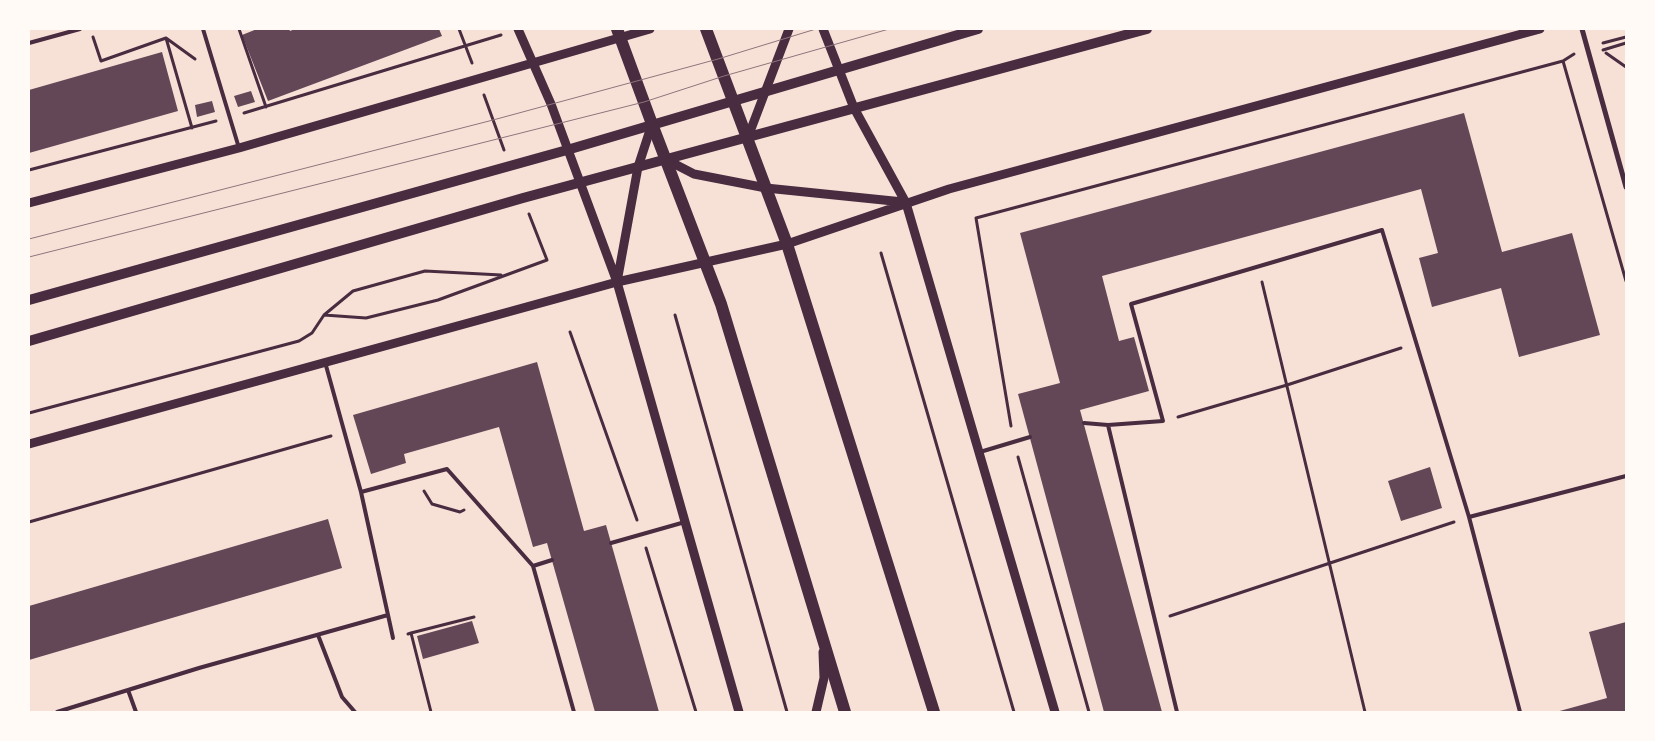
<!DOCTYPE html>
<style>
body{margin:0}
#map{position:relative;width:1655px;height:741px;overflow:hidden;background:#f7e1d7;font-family:Manrope,sans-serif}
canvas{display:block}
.frame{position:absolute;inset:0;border:30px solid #fffaf5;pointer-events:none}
</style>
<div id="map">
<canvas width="1655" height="741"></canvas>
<div class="frame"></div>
</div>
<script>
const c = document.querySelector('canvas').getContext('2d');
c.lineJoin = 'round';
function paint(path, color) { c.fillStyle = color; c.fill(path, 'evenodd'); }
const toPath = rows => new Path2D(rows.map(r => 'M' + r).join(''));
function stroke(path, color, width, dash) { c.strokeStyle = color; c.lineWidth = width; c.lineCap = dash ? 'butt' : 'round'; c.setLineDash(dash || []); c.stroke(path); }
const building = toPath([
 [257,29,289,29,290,31,295,29,439,29,442,36,268,101,242,35],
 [162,52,178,111,29,153,29,90],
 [251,91,255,102,238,107,234,96],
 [212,101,215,112,197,117,195,105],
 [1464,113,1502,252,1572,233,1600,335,1519,357,1501,288,1432,307,1419,258,1438,253,1421,189,1102,276,1119,341,1134,337,1149,391,1080,410,1162,712,1104,712,1018,394,1060,383,1020,233],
 [537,362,584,531,606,525,659,712,595,712,547,543,533,547,499,427,404,454,406,463,371,474,353,415],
 [1430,467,1442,508,1401,521,1388,481],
 [328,519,342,568,29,660,29,606],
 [472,621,479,643,423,659,417,636],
 [1626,622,1626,712,1556,712,1607,698,1589,632]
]);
const path = toPath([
 [239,29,266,107],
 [459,29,472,63],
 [93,37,101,61,166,38,192,128],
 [166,38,195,59],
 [1603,43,1626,37],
 [1603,50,1626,43],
 [1606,53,1626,67],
 [1563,61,1626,281],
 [484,95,504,150],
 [244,113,501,35],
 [29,170,216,121],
 [881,253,1014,712],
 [1262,282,1365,712],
 [324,315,366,318,438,300,547,260,529,214],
 [675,315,787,712],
 [570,332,637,520],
 [29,413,299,341,312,333,324,315,353,291,425,271,501,275],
 [1178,417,1287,385,1401,348],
 [1011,426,976,218,1563,61,1574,54],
 [1018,457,1089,712],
 [424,491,432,504,460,512,464,510],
 [29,522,331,436],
 [646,548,696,712],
 [1170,616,1454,522],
 [411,633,474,617],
 [408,634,411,633,431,712]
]);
const service = toPath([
 [203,29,239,148],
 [29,43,80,29],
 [325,362,361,492,447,469,533,566],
 [1084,423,1108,425],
 [980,452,1030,437],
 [611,543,685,522],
 [552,560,533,566,574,712],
 [388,615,393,638],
 [318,635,342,697,355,712],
 [128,690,136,712],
 [57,712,199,668,388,615,361,492],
 [1177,712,1108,425,1163,421,1131,304,1382,230,1469,517],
 [1520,712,1469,517,1626,476]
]);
const minor = toPath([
 [1582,29,1626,187]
]);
const tertiary = toPath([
 [518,29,551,104,617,282,739,712],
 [823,29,854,108,906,203,1055,712],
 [748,137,789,29],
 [665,159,694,174,766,188,903,202],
 [29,203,239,148,650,29],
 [617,282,638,167,652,124],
 [29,444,617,282,787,244,949,189,1540,29],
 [816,712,824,678,823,652]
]);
const secondary = toPath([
 [29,300,567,150,978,29],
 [29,341,523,198,1147,29]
]);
const primary = toPath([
 [617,29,652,124,721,304,845,712],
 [706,29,787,244,934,712]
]);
const tram = toPath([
 [29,239,493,120,718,59,816,29],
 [29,257,644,102,724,76,889,29]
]);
paint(building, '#644757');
stroke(path, '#4a2c40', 3);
stroke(service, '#4a2c40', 4);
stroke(minor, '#4a2c40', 5);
stroke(tertiary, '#4a2c40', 9);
stroke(secondary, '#4a2c40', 10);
stroke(primary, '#4a2c40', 12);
stroke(tram, '#8f747c', 1);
</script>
